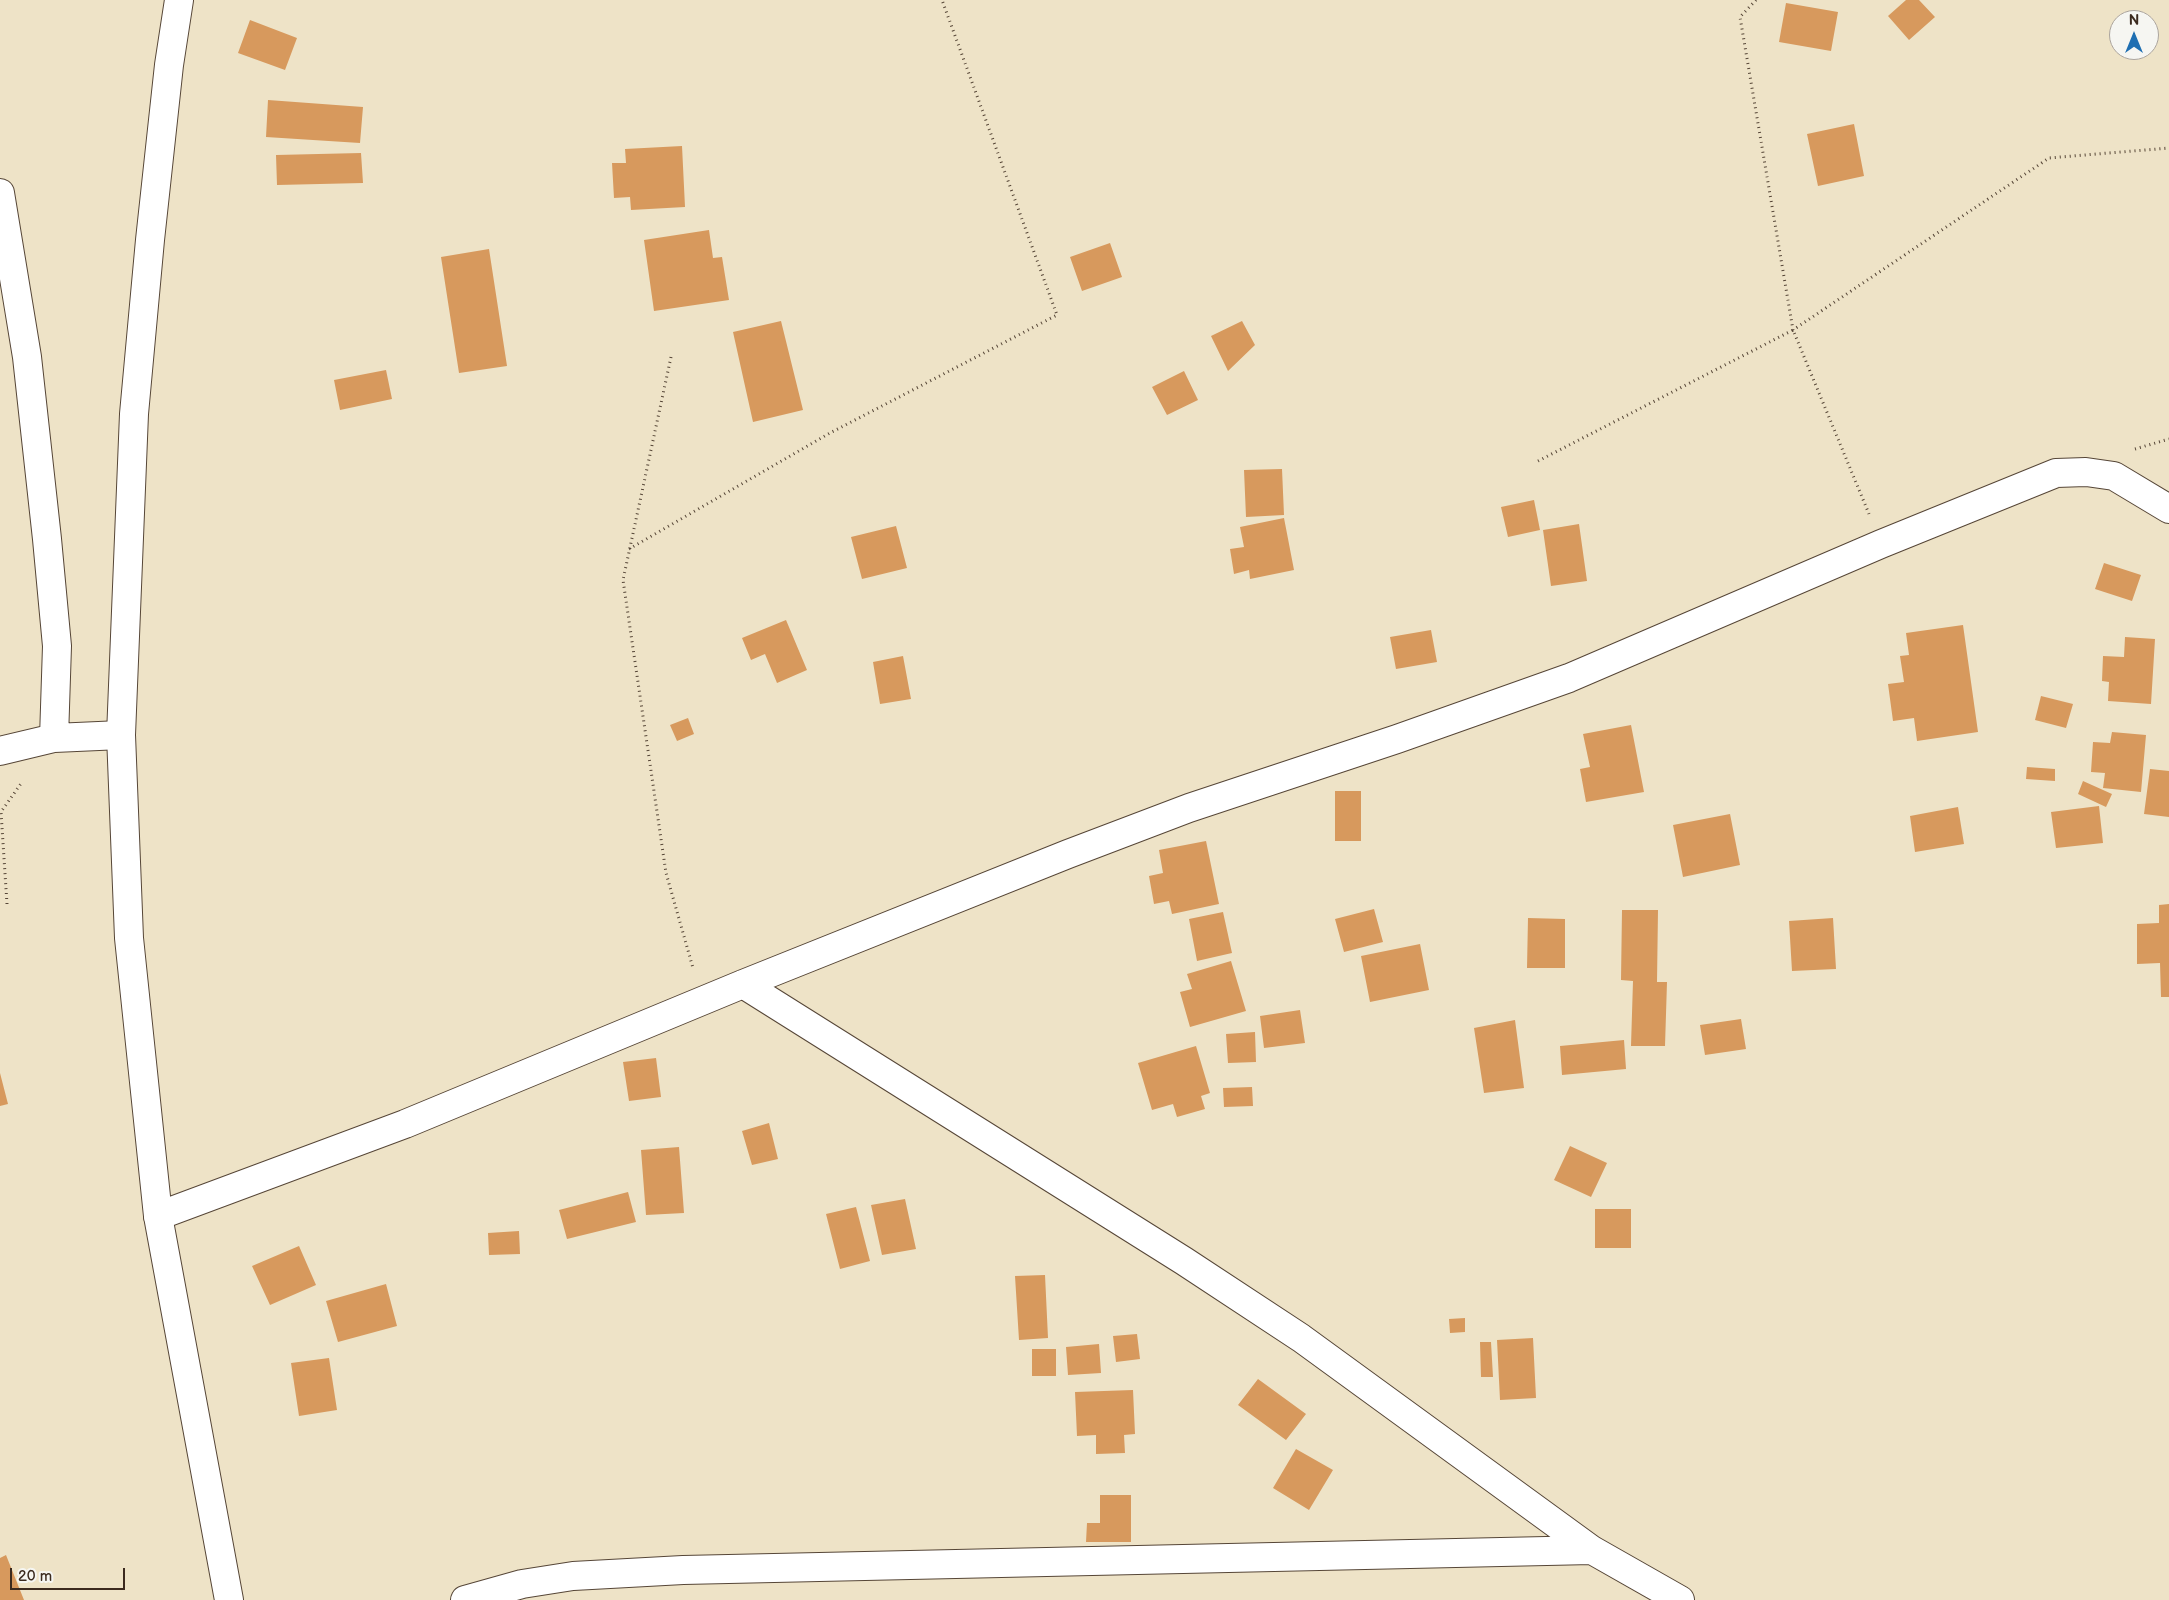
<!DOCTYPE html>
<style>
body{margin:0}
#map{position:relative;width:2169px;height:1600px;overflow:hidden;background:#eee3c7;font-family:"Balsamiq Sans",sans-serif}
canvas{display:block}
.north{position:absolute;left:2109px;top:10px;width:50px;height:50px;box-sizing:border-box;background:#f6f6f2;border:1px solid #aba49d;border-radius:50%;rotate:0deg;font-size:14px;font-weight:700;line-height:20px;text-align:center;color:#3b2a1e}
.north::after{content:'';display:block;margin:auto;width:18px;height:22px;background:#1f6fb2;clip-path:polygon(50% 0,100% 100%,50% 72%,0 100%)}
.scale{position:absolute;left:10px;top:1568px;width:115px;height:22px;box-sizing:border-box;border:2px solid #3b2a1e;border-top:0;padding-left:6px;font-size:15px;line-height:18px;white-space:nowrap;color:#3b2a1e;-webkit-text-stroke:4px #f6f6f2;paint-order:stroke}
</style>
<div id="map">
<canvas width="2169" height="1600"></canvas>
<div class="north">N</div>
<div class="scale">20 m</div>
</div>
<script>
const c = document.querySelector('canvas').getContext('2d');
c.lineJoin = 'round';
function paint(path, color) { c.fillStyle = color; c.fill(path, 'evenodd'); }
const toPath = rows => new Path2D(rows.map(r => 'M' + r).join(''));
function stroke(path, color, width, dash) { c.strokeStyle = color; c.lineWidth = width; c.lineCap = dash ? 'butt' : 'round'; c.setLineDash(dash || []); c.stroke(path); }
const building = toPath([
 [1906,0,1919,0,1935,17,1909,40,1888,16],
 [1786,3,1838,12,1831,51,1779,42],
 [250,20,297,38,285,70,238,53],
 [268,100,363,107,360,143,266,137],
 [1854,124,1864,176,1818,186,1807,134],
 [682,146,685,207,631,210,630,197,614,198,612,163,626,163,625,149],
 [361,153,363,183,277,185,276,155],
 [709,230,713,258,722,257,729,300,654,311,644,240],
 [1110,243,1122,277,1082,291,1070,257],
 [489,249,507,366,459,373,441,257],
 [781,321,803,410,753,422,733,332],
 [1242,321,1255,345,1228,371,1211,336],
 [386,370,392,399,340,410,334,380],
 [1184,371,1198,400,1167,415,1152,387],
 [1282,469,1284,515,1246,517,1244,470],
 [1534,500,1540,530,1508,537,1501,507],
 [1284,518,1294,570,1250,579,1249,570,1234,574,1230,549,1244,547,1240,527],
 [1579,524,1587,581,1551,586,1543,530],
 [896,526,907,568,862,579,851,537],
 [2104,563,2141,575,2132,601,2095,589],
 [786,620,807,670,777,683,765,654,751,660,742,638],
 [1963,625,1978,732,1917,741,1914,718,1893,721,1888,684,1904,682,1900,656,1909,655,1906,633],
 [1431,630,1437,662,1396,669,1390,637],
 [2125,637,2155,639,2151,704,2108,701,2109,682,2102,681,2103,656,2124,657],
 [903,656,911,699,880,704,873,662],
 [2041,696,2073,704,2066,728,2035,720],
 [688,718,694,734,677,741,670,725],
 [1631,725,1644,792,1586,802,1580,769,1590,767,1583,734],
 [2112,732,2146,735,2141,792,2103,788,2105,773,2091,772,2093,742,2110,743],
 [2027,767,2055,769,2055,781,2026,779],
 [2150,769,2169,771,2169,817,2144,814],
 [2083,781,2112,794,2106,807,2078,794],
 [1335,791,1361,791,1361,841,1335,841],
 [2099,806,2103,843,2056,848,2051,812],
 [1958,807,1964,844,1915,852,1910,816],
 [1730,814,1740,865,1683,877,1673,825],
 [1206,841,1219,904,1172,914,1169,901,1154,904,1149,876,1163,873,1159,850],
 [2169,904,2169,997,2161,997,2160,963,2137,964,2137,924,2159,923,2159,905],
 [1374,909,1383,942,1344,952,1335,919],
 [1622,910,1658,910,1657,982,1667,982,1665,1046,1631,1046,1633,981,1621,980],
 [1223,912,1232,953,1197,961,1189,919],
 [1528,918,1565,919,1565,968,1527,968],
 [1833,918,1836,969,1792,971,1789,921],
 [1420,944,1429,990,1370,1002,1361,956],
 [1231,961,1246,1011,1190,1027,1180,992,1192,989,1187,974],
 [1300,1010,1305,1043,1264,1048,1260,1016],
 [1741,1019,1746,1049,1705,1055,1700,1025],
 [1515,1020,1524,1088,1484,1093,1474,1028],
 [1255,1032,1256,1062,1228,1063,1226,1034],
 [1624,1040,1626,1069,1562,1075,1560,1046],
 [1196,1046,1210,1093,1201,1096,1205,1109,1177,1117,1173,1104,1152,1110,1138,1063],
 [656,1058,661,1097,629,1101,623,1062],
 [0,1073,8,1104,0,1106],
 [1252,1087,1253,1106,1224,1107,1223,1088],
 [769,1123,778,1159,752,1165,742,1131],
 [1570,1146,1607,1163,1591,1197,1554,1180],
 [679,1147,684,1213,646,1215,641,1150],
 [628,1192,636,1222,567,1239,559,1210],
 [905,1199,916,1249,882,1255,871,1205],
 [856,1207,870,1261,840,1269,826,1214],
 [1595,1209,1631,1209,1631,1248,1595,1248],
 [519,1231,520,1254,489,1255,488,1233],
 [299,1246,316,1285,270,1305,252,1266],
 [1045,1275,1048,1338,1019,1340,1015,1276],
 [386,1284,397,1326,338,1342,326,1301],
 [1465,1318,1465,1332,1450,1333,1449,1319],
 [1137,1334,1140,1359,1116,1362,1113,1336],
 [1533,1338,1536,1398,1500,1400,1497,1340],
 [1480,1342,1491,1342,1493,1377,1481,1377],
 [1099,1344,1101,1373,1068,1375,1066,1347],
 [1032,1349,1056,1349,1056,1376,1032,1376],
 [329,1358,337,1410,299,1416,291,1363],
 [1258,1379,1306,1414,1286,1440,1238,1405],
 [1133,1390,1135,1434,1124,1435,1125,1453,1096,1454,1096,1435,1077,1436,1075,1392],
 [1296,1449,1333,1470,1309,1510,1273,1488],
 [1100,1495,1131,1495,1131,1542,1086,1542,1087,1523,1100,1523],
 [6,1555,24,1600,0,1600,0,1558]
]);
const path = toPath([
 [1756,0,1740,17,1793,330,2049,158,2169,148],
 [671,357,623,580,666,873,693,968],
 [2135,449,2169,439],
 [1538,461,1793,330,1869,514],
 [629,549,830,433,1057,315,942,0],
 [7,904,1,812,22,782]
]);
const street = toPath([
 [0,193,27,357,47,539,57,646,54,738],
 [0,751,54,738,121,735],
 [743,984,1184,1261,1301,1338,1592,1550,1680,1600],
 [158,1216,405,1124,743,984,1068,854,1189,808,1397,739,1569,678,1881,544,2056,473,2086,472,2114,476,2169,509],
 [465,1600,522,1584,573,1576,683,1570,1592,1550]
]);
const highway = toPath([
 [179,0,169,65,150,240,134,414,121,735,129,938,158,1216,229,1600]
]);
paint(building, '#d7995d');
stroke(street, '#564637', 30);
stroke(highway, '#564637', 30);
stroke(path, '#564637', 3, [1, 4]);
stroke(street, '#fff', 28);
stroke(highway, '#fff', 28);
</script>
